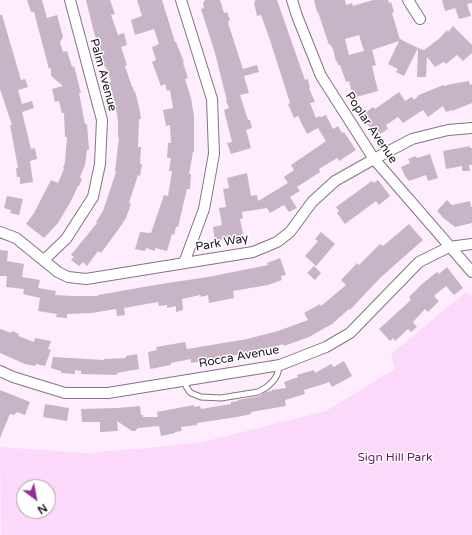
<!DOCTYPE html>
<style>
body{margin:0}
#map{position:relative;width:472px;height:535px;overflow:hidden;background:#feeefd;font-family:"Varela Round",sans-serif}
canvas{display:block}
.north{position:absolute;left:16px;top:479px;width:40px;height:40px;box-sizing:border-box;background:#fff;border:1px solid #a4a2a4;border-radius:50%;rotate:148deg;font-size:11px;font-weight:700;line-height:16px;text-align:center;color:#1c161c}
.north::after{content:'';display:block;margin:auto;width:14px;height:18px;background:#953196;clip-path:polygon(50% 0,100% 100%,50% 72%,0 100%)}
</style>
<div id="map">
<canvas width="472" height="535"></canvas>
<div class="north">N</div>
</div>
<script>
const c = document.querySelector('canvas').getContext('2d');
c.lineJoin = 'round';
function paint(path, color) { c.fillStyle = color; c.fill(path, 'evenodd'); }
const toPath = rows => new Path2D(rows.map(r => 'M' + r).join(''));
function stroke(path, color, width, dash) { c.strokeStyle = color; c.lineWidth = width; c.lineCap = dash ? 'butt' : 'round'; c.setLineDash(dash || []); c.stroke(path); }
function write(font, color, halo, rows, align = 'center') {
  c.font = font + ' "Varela Round",sans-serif'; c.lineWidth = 3; c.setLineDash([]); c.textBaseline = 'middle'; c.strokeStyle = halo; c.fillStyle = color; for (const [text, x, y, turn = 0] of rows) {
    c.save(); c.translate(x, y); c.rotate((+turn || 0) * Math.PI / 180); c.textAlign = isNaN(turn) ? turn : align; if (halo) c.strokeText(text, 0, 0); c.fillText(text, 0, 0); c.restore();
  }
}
const green = toPath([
 [465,293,472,296,472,535,1,535,0,447,98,454,95,452,147,448,203,442,326,411,395,369,391,354],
 [24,487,48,487,48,511,24,511]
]);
const building = toPath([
 [27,0,42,0,47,18,57,15,63,37,60,42,63,52,67,51,72,67,74,66,81,93,79,93,85,124,87,124,89,150,87,150,85,165,80,177,82,179,79,186,78,186,71,201,58,223,44,238,26,224,34,213,51,180,58,183,64,169,63,168,65,162,67,137,65,137,64,113,62,113,59,101,55,102,52,89,63,86,51,76,51,68,49,69,34,12,31,12],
 [86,0,110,0,115,14,111,15,118,35,124,33,127,45,121,47,127,65,125,66,132,87,133,87,134,92,135,91,139,107,141,119,139,119,138,147,141,147,140,164,142,164,140,176,138,175,129,203,131,204,126,218,118,230,101,253,98,251,87,266,83,262,79,266,71,260,74,257,71,255,97,223,96,222,103,211,116,172,115,171,119,137,118,137,118,121,115,102,114,102,109,82,111,81,106,67,105,68,93,29],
 [137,0,162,0,175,42,176,42,184,62,183,63,188,78,185,79,191,98,194,116,194,152,193,152,189,174,191,174,190,189,187,189,178,227,176,227,174,235,172,234,167,251,155,248,155,251,146,248,145,251,135,249,140,232,151,233,164,195,168,196,172,171,169,171,171,158,167,158,168,143,171,143,170,125,166,126,163,110,173,108,170,90,167,91,165,84,161,86,152,62,156,60,152,47,159,44,154,29,135,35,131,20,142,16],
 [205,0,220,0,224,13,227,12,230,20,228,21,229,26,243,69,257,65,259,72,244,76,249,93,240,95,248,120,250,120,252,128,246,130,251,148,231,154,227,143,232,142,224,110,229,108,226,101,227,101,215,53,201,9,204,8,203,3],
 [255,0,277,0,305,80,308,79,310,88,309,88,315,102,310,103,316,118,320,116,321,117,326,115,333,129,338,126,342,133,344,132,356,150,339,161,337,158,319,169,320,172,297,187,300,191,290,197,297,208,289,212,284,205,270,213,267,208,242,212,243,218,240,219,243,234,241,234,241,236,215,241,213,227,222,225,219,208,226,207,223,189,229,188,227,178,247,173,251,196,257,195,258,201,288,183,284,177,294,170,291,165,326,141,318,128,307,134,298,116,294,118,288,104,290,103,270,40,261,15,257,16,254,3,255,2],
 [314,0,345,0,346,5,352,3,353,6,373,0,388,0,389,3,391,2,394,12,392,13,400,40,400,39,418,48,404,76,396,72,398,69,388,64,399,41,372,50,376,65,372,66,378,91,356,97,354,92,352,93,349,81,346,82,340,65,338,65,337,61,336,61,333,49,330,44,329,45,318,12,317,12],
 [359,35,364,51,349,55,345,39],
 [442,0,472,0,472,3,467,4,471,16,459,19,455,8,445,11],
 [0,15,2,15,21,80,25,79,28,87,18,90,22,104,32,101,34,108,22,112,31,149,35,148,37,159,30,161,33,182,20,184,20,177,17,177,16,168,18,168,10,125,12,125,0,89],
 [453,26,472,45,472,53,463,61,457,55,446,64,444,62,435,67,427,57,426,77,417,77,418,48,424,50,440,38,447,30,448,32],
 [469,81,470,85,472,84,472,103,452,111,452,110,446,112,443,106,428,117,423,110,403,123,398,117,386,125,388,129,377,136,361,116,373,107,375,109,399,92,405,101,412,97,414,100,419,95,443,85,444,86,451,84],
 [470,146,470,148,472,148,472,165,469,165,470,171,462,171,462,166,446,169,443,151],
 [430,154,438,178,428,181,426,175,409,181,405,176,401,167,410,163,408,159,416,156,417,158],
 [378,180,390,196,379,205,376,201,345,224,337,213,339,211,336,207,372,181,374,183],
 [7,196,23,199,19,215,10,213,11,210,4,208],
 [447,200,452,205,470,201,471,207,472,207,472,223,455,227,442,217,442,216,437,211],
 [409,224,423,240,380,278,350,310,349,309,332,324,309,337,284,346,283,344,265,350,191,363,191,359,171,363,171,365,150,369,148,352,157,350,156,347,185,342,187,349,247,339,278,331,308,320,304,313,320,304,321,306,346,285,341,280,357,263,359,265,380,244,383,246],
 [321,232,335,244,316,266,305,256,318,241,315,239],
 [0,250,8,251,7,261,24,264,22,277,40,280,38,288,56,291,55,295,73,296,98,296,98,295,161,284,208,277,268,265,267,263,280,258,286,275,281,276,282,280,268,285,233,291,234,298,209,303,208,295,201,297,200,295,182,299,183,310,176,312,176,306,167,308,167,305,159,306,158,302,124,308,125,315,117,316,116,309,92,313,67,314,67,318,56,317,57,314,38,311,40,298,23,294,24,289,6,287,7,276,0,276],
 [314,266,321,273,315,280,307,273],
 [447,267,463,288,454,295,446,286,434,296,439,301,428,312,425,309,413,322,417,327,411,332,408,329,395,341,393,338,390,341,379,329,411,300,409,297,423,283,437,272,439,274],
 [0,329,11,333,12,331,19,334,18,336,34,342,35,338,51,341,48,349,51,350,45,366,36,364,35,366,25,364,0,353],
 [137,354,139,369,117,373,117,375,81,374,81,371,75,370,75,374,61,373,61,371,51,368,53,357,104,360,104,359,126,358,126,356],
 [344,361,352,376,332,387,329,382,327,383,304,390,305,394,285,400,286,406,251,412,251,414,237,417,197,423,197,425,181,427,182,431,175,432,175,433,161,436,159,426,138,428,135,431,132,431,117,421,118,431,100,432,100,422,82,422,81,409,117,408,140,406,141,415,143,415,143,417,158,417,157,412,194,405,194,407,200,406,201,409,231,404,231,402,238,401,238,400,260,396,265,392,272,391,272,390,286,388,284,382,298,377,297,375,314,370,315,373,331,364,334,367],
 [0,390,30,402,25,415,17,412,14,415,10,414,0,438],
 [45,404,69,408,67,421,43,417]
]);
const service = toPath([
 [183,381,189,391,191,393,201,397,221,398,258,392,267,387,274,380,277,375,280,365]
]);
const minor = toPath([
 [181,0,212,99,214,154,204,209,184,263],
 [292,0,297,16,321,76,374,159,472,272],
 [408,0,420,19],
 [0,232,16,238,58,272,68,277,86,279,253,252,277,242,290,232,312,202,335,181,374,159,412,139,448,130,472,128],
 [44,260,66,239,93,197,100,164,102,120,70,0],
 [0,371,13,377,65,393,108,393,280,365,326,347,350,333,419,262,449,247,472,244]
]);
const streetNames = [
 ["Palm Avenue",103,75,75],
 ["Poplar Avenue",371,128,56],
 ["Park Way",222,243,-10],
 ["Rocca Avenue",239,357,-10]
];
const parkNames = [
 ["Sign Hill Park",395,458]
];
paint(green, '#fcd8fb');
paint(building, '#c7b4c6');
stroke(service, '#847383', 7);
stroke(minor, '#847383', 12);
stroke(service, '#fff', 5);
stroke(minor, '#fff', 10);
write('12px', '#1c161c', '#fff', streetNames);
write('12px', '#631b64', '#fff', parkNames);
</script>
